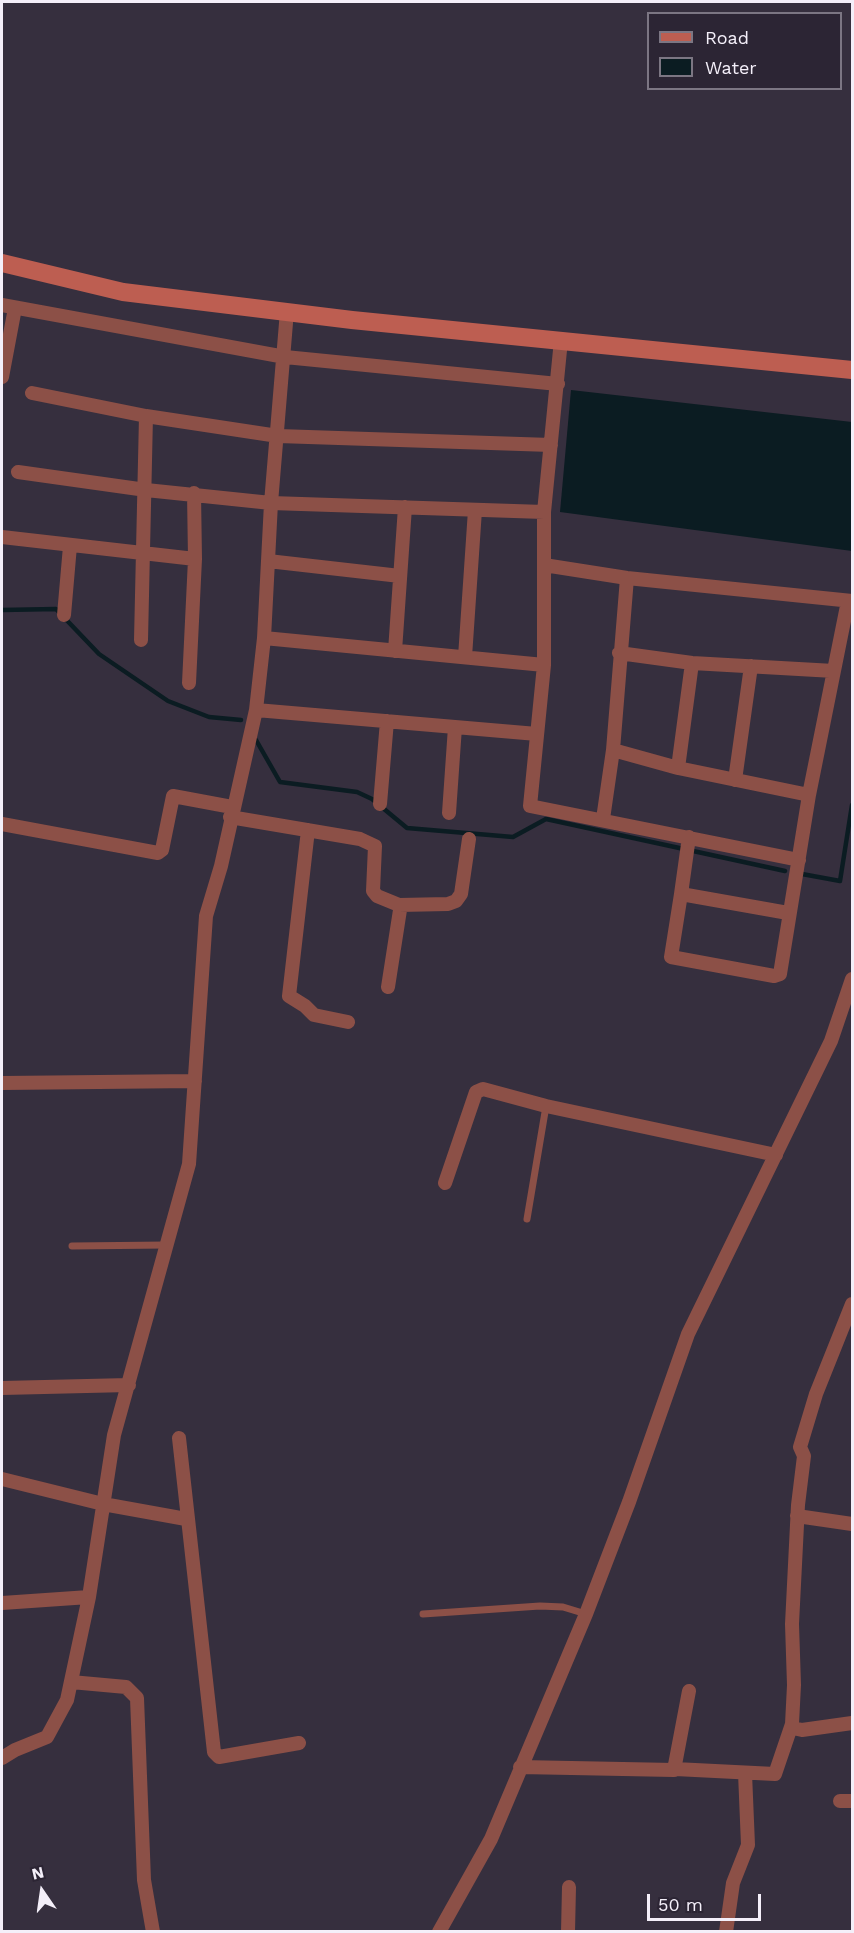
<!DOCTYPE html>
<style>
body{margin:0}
#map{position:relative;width:854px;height:1933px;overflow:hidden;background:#362f3e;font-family:"Work Sans",sans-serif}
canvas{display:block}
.frame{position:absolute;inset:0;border:3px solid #f4eff9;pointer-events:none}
.legend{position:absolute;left:647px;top:12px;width:195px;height:78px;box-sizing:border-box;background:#2c2534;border:2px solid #7c7683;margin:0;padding:8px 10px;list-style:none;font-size:18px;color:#f4eff9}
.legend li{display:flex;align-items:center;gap:12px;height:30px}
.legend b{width:30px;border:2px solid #7c7683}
.north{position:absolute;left:12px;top:1861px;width:60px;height:60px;-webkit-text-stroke:4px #2c2534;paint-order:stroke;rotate:347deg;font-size:16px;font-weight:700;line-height:24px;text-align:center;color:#f4eff9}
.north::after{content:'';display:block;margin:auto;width:21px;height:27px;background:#f4eff9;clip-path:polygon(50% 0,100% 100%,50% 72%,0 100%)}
.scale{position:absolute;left:647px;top:1894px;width:114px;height:27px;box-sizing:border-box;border:3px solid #f4eff9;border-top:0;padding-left:8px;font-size:18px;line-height:21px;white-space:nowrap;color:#f4eff9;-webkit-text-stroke:4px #2c2534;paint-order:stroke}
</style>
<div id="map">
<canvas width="854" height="1933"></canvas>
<div class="frame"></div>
<ul class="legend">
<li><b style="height:8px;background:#bd5e51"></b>Road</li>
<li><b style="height:16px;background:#0b1c22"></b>Water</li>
</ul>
<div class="north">N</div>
<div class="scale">50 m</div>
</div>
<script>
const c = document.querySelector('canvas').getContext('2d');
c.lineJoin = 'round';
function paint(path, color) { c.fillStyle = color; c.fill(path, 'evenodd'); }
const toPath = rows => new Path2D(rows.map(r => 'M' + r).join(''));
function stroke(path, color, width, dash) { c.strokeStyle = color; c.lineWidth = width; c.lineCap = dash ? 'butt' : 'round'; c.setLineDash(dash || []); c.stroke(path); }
const water = toPath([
 [571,390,852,422,852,551,560,512]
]);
const stream = toPath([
 [2,610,56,609,99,654,168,701,209,717,241,720],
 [256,740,280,782,357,792,372,799,407,828,513,837,546,819,785,871],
 [802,874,840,881,852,805]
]);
const service = toPath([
 [527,1219,546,1106],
 [72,1246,166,1245],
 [423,1614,540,1606,563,1607,586,1614]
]);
const minor = toPath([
 [2,305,285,357,558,384],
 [561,340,544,512,544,665,530,806,799,860],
 [2,377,15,308],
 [32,393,146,416,278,436,551,445],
 [18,472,146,490,271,503,544,512],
 [2,537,195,559],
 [268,561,400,576],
 [544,565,627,578,852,601],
 [64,615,70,546],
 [264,638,544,665],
 [141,640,146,416],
 [395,651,405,507],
 [619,653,692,663,834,671],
 [465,657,475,510],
 [189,683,195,559,194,493],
 [256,710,537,734],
 [613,750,678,768,809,795],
 [678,768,692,663],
 [735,780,751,666],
 [380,804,387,721],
 [449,813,455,727],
 [230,817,360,839,375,846,373,891,377,896,399,905,400,910,388,987],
 [603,819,613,750,627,578],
 [2,824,158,853,162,850,173,796,232,807],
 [308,830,289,996,305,1006,314,1015,348,1022],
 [681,894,689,837],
 [399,905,448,904,456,901,461,894,469,839],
 [788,913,681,894,671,957,774,976,780,974,809,795,848,601],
 [2,1083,195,1081],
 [445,1183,476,1092,483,1089,546,1106,776,1155],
 [852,1304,816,1394,800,1447,804,1456,798,1505,792,1624,794,1685,792,1724,793,1728,802,1730,852,1723],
 [2,1388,129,1385],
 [179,1438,214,1752,219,1757,299,1743],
 [2,1479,103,1504,186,1519],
 [797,1516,852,1524],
 [2,1603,89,1597],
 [71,1682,126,1687,137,1698,144,1880,153,1932],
 [2,1758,15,1750,47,1737,67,1700,89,1597,114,1435,189,1164,206,916,221,866,256,710,264,638,271,503,287,311],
 [520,1767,674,1770,689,1691],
 [675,1769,775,1774,792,1724],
 [840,1801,852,1801],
 [439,1932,491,1839,586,1614,629,1502,688,1334,831,1041,852,979],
 [568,1932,569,1887],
 [726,1932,733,1883,748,1845,745,1773]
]);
const secondary = toPath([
 [2,263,123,292,352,320,852,370]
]);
paint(water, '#0b1c22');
stroke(stream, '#0b1c22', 4.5);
stroke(service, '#8c5047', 7);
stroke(minor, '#8c5047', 14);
stroke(secondary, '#bd5e51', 18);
</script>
